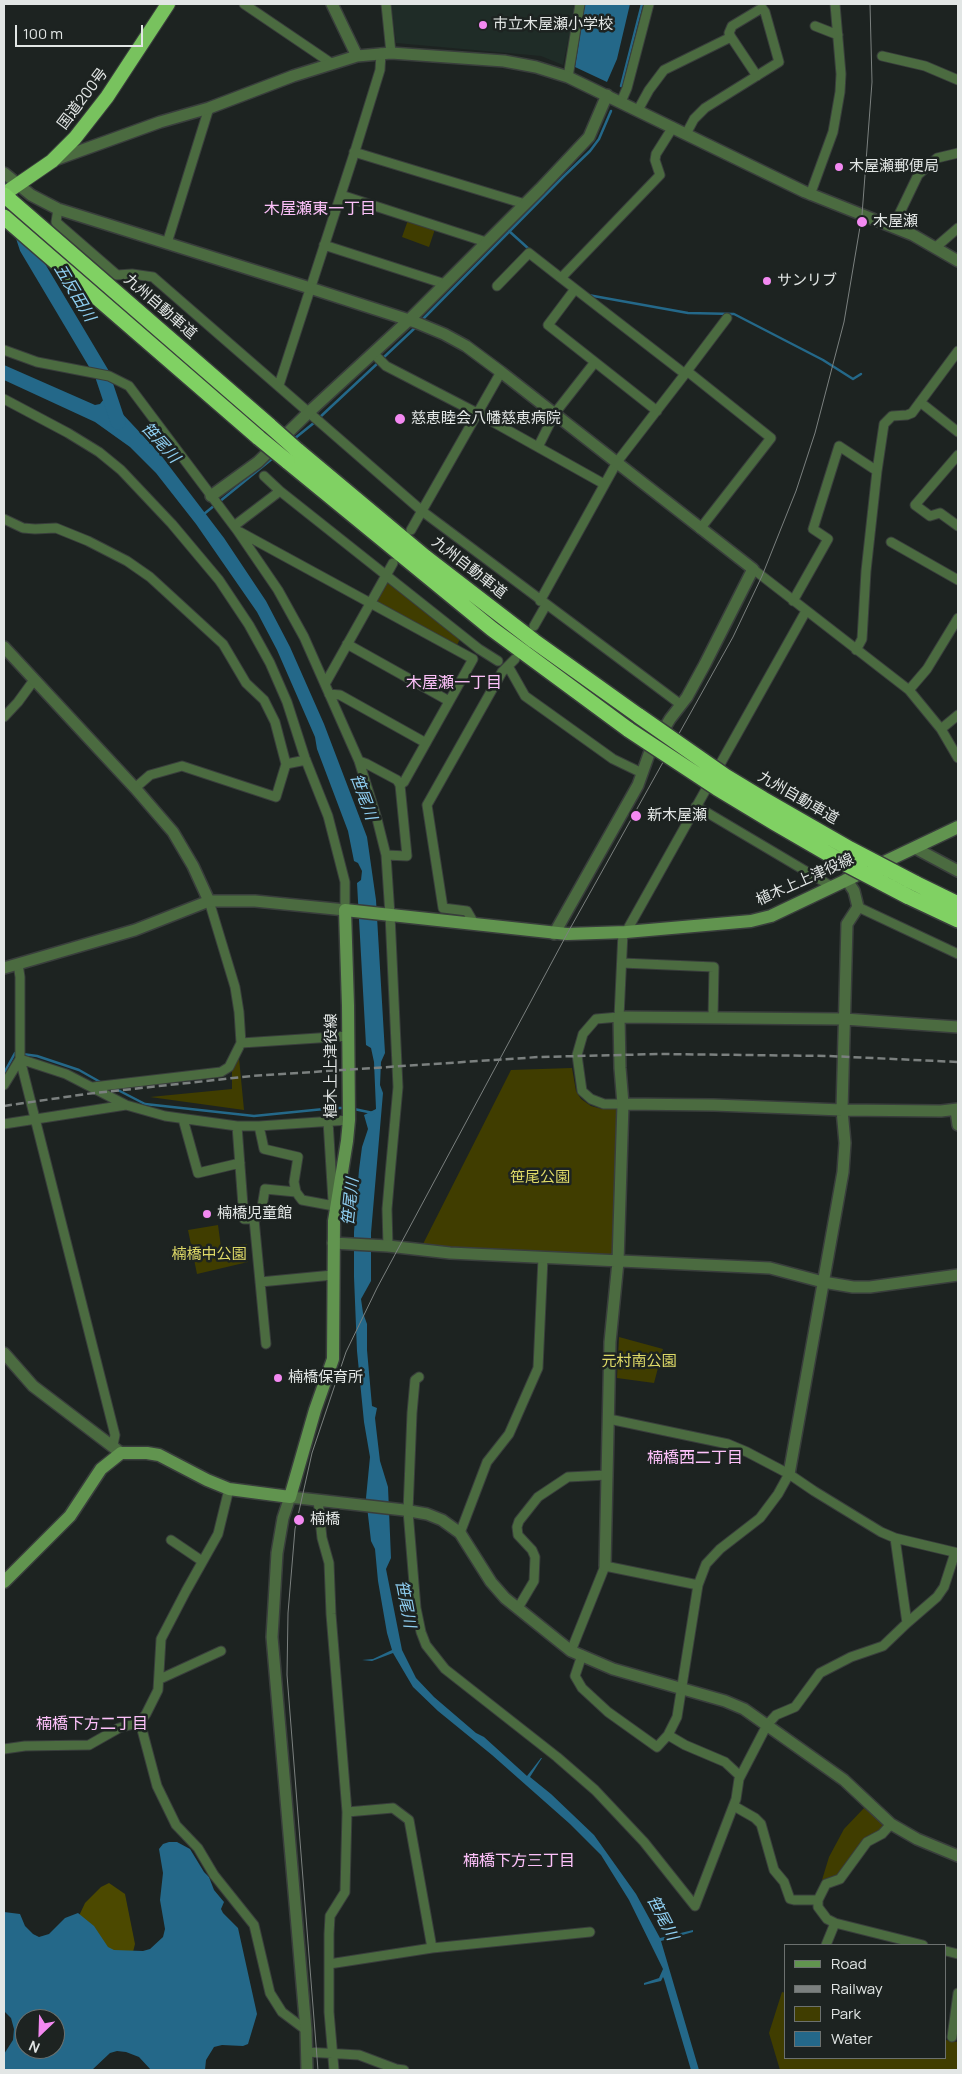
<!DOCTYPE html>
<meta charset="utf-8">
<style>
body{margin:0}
#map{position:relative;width:962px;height:2074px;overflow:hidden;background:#1d2321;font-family:Manrope,sans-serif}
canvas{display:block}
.frame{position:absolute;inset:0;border:5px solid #e2e6e5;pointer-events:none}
.legend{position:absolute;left:784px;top:1944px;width:162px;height:115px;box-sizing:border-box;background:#1d2321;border:1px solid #6c716f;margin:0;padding:6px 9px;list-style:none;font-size:15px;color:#e2e6e5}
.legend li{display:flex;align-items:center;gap:10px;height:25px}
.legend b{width:25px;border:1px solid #6c716f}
.north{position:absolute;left:15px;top:2009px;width:50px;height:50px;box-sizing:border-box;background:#1d2321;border:1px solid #6c716f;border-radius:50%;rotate:204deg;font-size:14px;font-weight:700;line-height:20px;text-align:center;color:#e2e6e5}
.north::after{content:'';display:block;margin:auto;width:18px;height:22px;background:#f389f1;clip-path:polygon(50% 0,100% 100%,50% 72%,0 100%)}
.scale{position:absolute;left:15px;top:25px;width:128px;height:22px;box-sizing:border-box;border:2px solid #e2e6e5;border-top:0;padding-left:6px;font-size:15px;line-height:18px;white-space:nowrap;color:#e2e6e5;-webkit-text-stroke:4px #1d2321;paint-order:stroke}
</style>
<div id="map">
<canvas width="962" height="2074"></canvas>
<div class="frame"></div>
<ul class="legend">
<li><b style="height:6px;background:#61944f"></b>Road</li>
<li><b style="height:6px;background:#7b807f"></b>Railway</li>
<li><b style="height:14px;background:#403d00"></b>Park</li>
<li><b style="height:14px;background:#246889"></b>Water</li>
</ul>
<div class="north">N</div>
<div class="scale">100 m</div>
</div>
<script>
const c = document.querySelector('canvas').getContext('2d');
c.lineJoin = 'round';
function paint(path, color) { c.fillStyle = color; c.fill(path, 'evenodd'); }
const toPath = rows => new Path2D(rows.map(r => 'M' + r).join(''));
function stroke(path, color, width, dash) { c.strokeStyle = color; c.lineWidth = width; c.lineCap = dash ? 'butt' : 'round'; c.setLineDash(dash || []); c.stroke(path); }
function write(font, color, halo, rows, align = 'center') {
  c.font = font + ' Manrope,"Noto Sans JP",sans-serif'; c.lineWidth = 5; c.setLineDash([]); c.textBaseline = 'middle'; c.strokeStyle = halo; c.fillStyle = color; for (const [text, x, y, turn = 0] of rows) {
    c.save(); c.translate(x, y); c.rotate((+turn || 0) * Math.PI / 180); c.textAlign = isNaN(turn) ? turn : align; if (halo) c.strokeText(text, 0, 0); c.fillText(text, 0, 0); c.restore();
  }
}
const built = toPath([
 [391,4,575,4,575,8,563,65,541,56,396,43]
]);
const green = toPath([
 [408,220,435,229,429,247,402,237],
 [388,581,460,639,456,647,376,602],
 [239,1058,244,1110,150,1097,232,1089,232,1068],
 [572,1068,576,1091,581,1099,591,1106,602,1109,617,1109,613,1255,451,1249,423,1244,511,1070],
 [218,1225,221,1247,247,1244,248,1262,197,1274,188,1230],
 [619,1337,663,1349,654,1383,617,1378],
 [865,1807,884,1823,879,1831,864,1839,840,1874,822,1880,829,1857,844,1829],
 [782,1992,786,1993,786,2058,946,2058,946,2040,958,2042,958,2070,780,2070,769,2033]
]);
const forest = toPath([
 [109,1883,125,1894,135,1944,131,1960,126,1968,78,1918,85,1903,101,1887]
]);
const water = toPath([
 [585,4,630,4,617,59,607,82,575,67],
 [4,365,95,405,100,404,104,399,117,408,160,454,224,538,266,601,290,647,324,724,367,837,376,900,385,1053,381,1062,380,1085,383,1093,371,1233,371,1281,361,1299,363,1313,367,1324,367,1350,372,1406,377,1408,375,1418,376,1427,380,1461,388,1487,391,1558,386,1569,402,1650,416,1678,434,1697,476,1733,484,1737,527,1776,541,1758,542,1758,530,1777,551,1794,594,1835,636,1894,660,1938,693,1930,693,1932,661,1941,699,2070,691,2070,664,1979,663,1977,661,1981,644,1985,644,1983,659,1978,663,1969,629,1900,601,1855,570,1824,492,1755,438,1711,413,1687,393,1653,372,1661,362,1660,373,1659,392,1650,387,1633,378,1581,375,1549,371,1541,366,1498,370,1457,364,1422,357,1351,354,1277,354,1232,359,1170,362,1147,368,1129,364,1115,376,1109,374,1062,371,1048,366,1045,357,883,361,880,362,871,358,863,354,861,348,831,317,749,315,737,277,650,257,612,196,524,156,473,130,447,95,422,4,380],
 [169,1842,177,1842,190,1849,204,1872,209,1877,214,1890,224,1902,221,1909,223,1913,238,1928,257,2014,248,2044,243,2046,222,2045,214,2047,206,2060,205,2070,151,2070,139,2057,126,2052,117,2051,110,2053,92,2070,4,2070,4,2054,13,2040,14,2029,11,2018,4,2011,4,1912,20,1914,25,1926,33,1934,39,1937,49,1934,65,1918,78,1913,94,1926,108,1947,114,1950,143,1951,150,1949,163,1937,165,1929,160,1900,163,1873,159,1849,163,1844],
 [25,2019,55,2019,55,2049,25,2049]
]);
const stream = toPath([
 [621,86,642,4],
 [509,231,530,250],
 [588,295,688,313,734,314,823,360,853,379,861,374],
 [422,320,564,176,590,151,599,139,611,111],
 [383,358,417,326],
 [319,418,379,362],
 [294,439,315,422],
 [219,502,273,458],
 [204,514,215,505],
 [4,1073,15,1053,37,1056,79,1070,102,1083],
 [112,1087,145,1104,254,1116,334,1108,344,1108],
 [354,1109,373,1113]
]);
const river = toPath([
 [4,178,27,248,102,374,118,422]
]);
const minor = toPath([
 [244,4,331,63],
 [386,4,391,53],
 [815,26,838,35],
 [731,37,757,76],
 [882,56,925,66,958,80],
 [568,77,580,4],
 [621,102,627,88,649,4],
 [638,110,649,90,664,70,731,37,729,33,732,26,762,8,765,12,779,62,705,108,694,119,686,134],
 [673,127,656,154,655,160,660,175,561,278,685,374,687,371,771,438,700,529],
 [354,152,525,204],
 [341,195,486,242],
 [810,195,833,132,840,92,841,74,835,4],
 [58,209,56,222,117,275,132,274,153,277,422,511,680,704],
 [893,227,918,175,937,158,958,153],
 [167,243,209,108],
 [324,245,445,284],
 [936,247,958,228],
 [497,286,529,253,561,278],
 [575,289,548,325,657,411],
 [4,350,37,362,109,376,129,386,237,530,278,590,304,637,359,761,377,819,386,855,390,915,398,1087,390,1174,387,1209,388,1246],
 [373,353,386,366,477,413,604,484],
 [687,371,727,318],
 [279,385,355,151,380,70,381,53],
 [4,399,68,433,99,452,121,470,172,524,219,580,249,625,270,663,287,702,305,758,328,816,345,882,345,910],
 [920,402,958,432],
 [538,447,555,413,595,362],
 [958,455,915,505,930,516,940,513,958,526],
 [264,476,280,491],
 [4,519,23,528,35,529,56,528,88,541,127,561,150,577,223,644,246,683,264,700,275,722,286,764,276,797,182,766,150,775,135,788],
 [234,526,280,491,479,649,498,661],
 [411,530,501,372],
 [240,532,473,659,404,782,400,785,397,780,367,764,359,761],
 [891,542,958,580],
 [753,569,909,690,941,729,958,758],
 [540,601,617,462,685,374],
 [793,601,828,539,813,529,839,446,877,471],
 [534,626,546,605],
 [347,644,449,701],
 [856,650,862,639,866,571,877,471,884,424,892,416,907,415,912,413,958,351],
 [508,666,525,696,613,759,642,773],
 [325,684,393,563],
 [909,690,927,669,958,618],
 [329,694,340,695,426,743],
 [4,717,18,702,34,680],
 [941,729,958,715],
 [286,764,306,760],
 [696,806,831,886],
 [386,855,407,856,400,785],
 [858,907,958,954],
 [475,925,467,911,443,908,427,805,502,672,515,659],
 [623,932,619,1017,596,1019,583,1034,577,1055,582,1091,591,1099,604,1104,623,1104],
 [626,932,806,611],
 [622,963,714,967,713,1017],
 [18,964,20,977,20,1059,115,1435,113,1445],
 [241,1043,349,1036],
 [4,1085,20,1059,66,1074,126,1105,165,1116,237,1126,259,1126,349,1120],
 [93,1087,221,1072,229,1067,241,1043,239,1012,235,987,209,901],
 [183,1119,198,1173,240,1163],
 [328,1121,333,1201],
 [4,1124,126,1105],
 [237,1126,244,1219,254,1219,266,1344],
 [259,1126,264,1149,298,1157,294,1182,296,1192],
 [254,1219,259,1216,261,1213,265,1189,296,1192,302,1200,334,1206],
 [260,1282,333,1275],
 [419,1377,415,1380,412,1413,408,1511,416,1608,421,1632,426,1645,445,1669,557,1757,595,1790,644,1842,695,1906,736,1799,739,1779,767,1725,776,1715,795,1707,820,1673,851,1657,883,1646,907,1623,895,1538],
 [609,1419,728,1444,747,1452,789,1474,814,1491,881,1532,895,1538,958,1553],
 [318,1500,322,1538,329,1563,331,1614,347,1812,345,1892,330,1916,329,1934,329,2012,334,2070],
 [460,1533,487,1462,509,1434,538,1368,543,1258],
 [171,1540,202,1561],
 [518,1608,534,1581,535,1557,532,1550,518,1535,517,1527,519,1521,538,1497,568,1477,607,1475],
 [907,1623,937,1597,944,1587,955,1553],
 [571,1651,605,1566,698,1585],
 [582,1655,575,1676,582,1688,608,1712,657,1747,668,1735,677,1717,698,1585,706,1564,720,1549,760,1518,778,1494,789,1474],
 [160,1679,221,1651],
 [140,1722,157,1786,176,1825,198,1848,214,1875,254,1925,270,1993,282,2012,306,2030],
 [668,1735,685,1745,725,1762,740,1776],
 [4,1749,25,1746,89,1745,119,1728,140,1722,146,1714,158,1690,161,1639,186,1591,218,1534,229,1489],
 [734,1806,755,1818,761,1824,774,1870,784,1882,790,1899,794,1900,818,1900],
 [347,1812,393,1808,409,1820,432,1948],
 [891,1824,882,1834,867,1842,840,1879,826,1884,818,1900,818,1907,827,1919,835,1923,923,1945],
 [826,1945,835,1923],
 [946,1951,958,1954],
 [329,1964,432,1948,590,1932],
 [952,2037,958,1993],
 [306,2052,359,2055,396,2069,404,2070]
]);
const tertiary = toPath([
 [332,4,357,56],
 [52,161,160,122,209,108,293,76,357,56,391,53,504,61,536,67,568,77,805,192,913,235,958,261],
 [4,173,31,195,58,209,310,288,415,322,444,334,466,346,501,372,753,569,705,664,687,697,670,719,649,754,638,785,554,934],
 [211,496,258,462,308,413,409,320,540,189,589,137,607,95],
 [4,647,135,788,173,832,193,866,209,901],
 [915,848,958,871],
 [4,968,135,930,209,901,255,901,345,910],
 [623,1104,714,1105,842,1110,941,1111,958,1109],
 [956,1110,958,1125],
 [333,1243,388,1246,450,1253,770,1268,823,1282,853,1287,870,1287,958,1275],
 [4,1353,33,1386,121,1453],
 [789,1474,843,1172,845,1143,842,1110,847,924,858,907,854,891,846,879],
 [605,1566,610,1342,618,1262,623,1104,620,1068,619,1017,844,1019,958,1027],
 [307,2070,306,2030,272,1637,277,1553,283,1518,290,1497,404,1510,427,1514,442,1520,460,1533,491,1582,505,1598,571,1651,613,1669,725,1701,744,1709,844,1780,891,1824,917,1839,958,1856]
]);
const secondary = toPath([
 [4,1582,70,1516,101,1469,121,1453,147,1453,159,1455,207,1480,229,1489,290,1497,315,1410,333,1359,334,1221,347,1141,349,1120,348,1006,345,910,567,934,626,932,751,921,771,916,958,827]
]);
const trunk = toPath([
 [4,194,52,161,75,138,107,97,168,4]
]);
const motorway = toPath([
 [4,195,270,426],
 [4,217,259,438],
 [297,450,425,557,534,641,639,716],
 [287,461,492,629,629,730],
 [915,883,958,904],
 [907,896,958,920]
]);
const tram = toPath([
 [318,2070,287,1675,288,1613,295,1529,312,1453,346,1352,377,1288,567,934,733,637,762,576,796,491,815,433,844,322,862,215,872,82,870,4]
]);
const rail = toPath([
 [4,1106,86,1094,252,1076,539,1057,660,1054,829,1056,958,1062]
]);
const motorwayBridge = toPath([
 [270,426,297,450],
 [259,438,287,461],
 [639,716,725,776,763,799,850,849,915,883],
 [629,730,717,788,775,823,844,863,907,896]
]);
const markers = [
 [483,25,5,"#f389f1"],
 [839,167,5,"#f389f1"],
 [862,222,6,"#f389f1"],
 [767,281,5,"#f389f1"],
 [400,419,6,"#f389f1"],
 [636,816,6,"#f389f1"],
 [207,1214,5,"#f389f1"],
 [278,1378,5,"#f389f1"],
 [299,1520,6,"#f389f1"]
];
const poiNames = [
 ["市立木屋瀬小学校",493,25],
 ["木屋瀬郵便局",849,167],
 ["木屋瀬",873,222],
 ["サンリブ",777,281],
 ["慈恵睦会八幡慈恵病院",411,419],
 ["新木屋瀬",647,816],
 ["楠橋児童館",217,1214],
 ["楠橋保育所",288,1378],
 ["楠橋",310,1520]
];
const streetNames = [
 ["国道200号",83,99,-53],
 ["九州自動車道",160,307,41],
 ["九州自動車道",469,568,38],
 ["九州自動車道",798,798,30],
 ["植木上上津役線",805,880,-24],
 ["植木上上津役線",332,1066,-90]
];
const parkNames = [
 ["笹尾公園",540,1178],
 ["楠橋中公園",209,1255],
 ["元村南公園",639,1362]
];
const neighbourhoodNames = [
 ["木屋瀬東一丁目",320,210],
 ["木屋瀬一丁目",454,684],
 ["楠橋西二丁目",695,1459],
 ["楠橋下方二丁目",92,1725],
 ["楠橋下方三丁目",519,1862]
];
const waterNames = [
 ["五反田川",74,293,59],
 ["笹尾川",160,443,48],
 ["笹尾川",363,797,70],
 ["笹尾川",351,1202,-84],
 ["笹尾川",405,1604,79],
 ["笹尾川",662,1918,63]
];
paint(built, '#1f2c27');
paint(green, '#403d00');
paint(forest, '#4c4900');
paint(water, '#246889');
stroke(stream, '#246889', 2.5);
stroke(river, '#246889', 15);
stroke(minor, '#393e3c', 11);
stroke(tertiary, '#393e3c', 14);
stroke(secondary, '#393e3c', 15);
stroke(trunk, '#393e3c', 16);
stroke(motorway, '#393e3c', 18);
stroke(minor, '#4b6b40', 9);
stroke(tertiary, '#4b6b40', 11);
stroke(secondary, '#61944f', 12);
stroke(trunk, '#78c25e', 14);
stroke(motorway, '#80d163', 15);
stroke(tram, '#7b807f', 1);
stroke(rail, '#7b807f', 2.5, [8, 4]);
stroke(motorwayBridge, '#393e3c', 18, []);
stroke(motorwayBridge, '#80d163', 15);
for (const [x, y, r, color] of markers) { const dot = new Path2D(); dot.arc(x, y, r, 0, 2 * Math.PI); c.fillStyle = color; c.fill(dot); stroke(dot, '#1d2321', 2); }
write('15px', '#e2e6e5', '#1d2321', poiNames, 'left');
write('15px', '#e2e6e5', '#1d2321', streetNames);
write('15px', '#ded967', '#1d2321', parkNames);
write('16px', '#fdc1fa', '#1d2321', neighbourhoodNames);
write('italic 16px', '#8fcff2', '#1d2321', waterNames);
</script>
